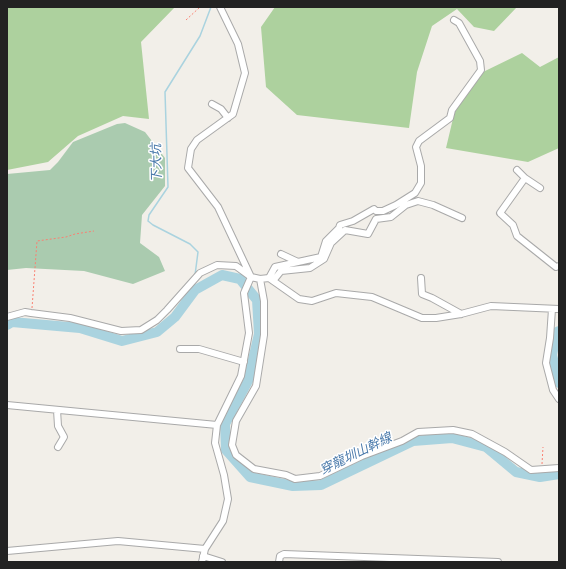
<!DOCTYPE html>
<meta charset="utf-8">
<style>
body{margin:0}
#map{position:relative;width:566px;height:569px;overflow:hidden;background:#f2efe9;font-family:"PT Sans",sans-serif}
canvas{display:block}
.frame{position:absolute;inset:0;border:8px solid #222;pointer-events:none}
</style>
<div id="map">
<canvas width="566" height="569"></canvas>
<div class="frame"></div>
</div>
<script>
const c = document.querySelector('canvas').getContext('2d');
c.lineJoin = 'round';
function paint(path, color) { c.fillStyle = color; c.fill(path, 'evenodd'); }
const toPath = rows => new Path2D(rows.map(r => 'M' + r).join(''));
function stroke(path, color, width, dash) { c.strokeStyle = color; c.lineWidth = width; c.lineCap = dash ? 'butt' : 'round'; c.setLineDash(dash || []); c.stroke(path); }
function write(font, color, halo, rows, align = 'center') {
  c.font = font + ' "PT Sans","Noto Sans TC",sans-serif'; c.lineWidth = 3; c.setLineDash([]); c.textBaseline = 'middle'; c.strokeStyle = halo; c.fillStyle = color; for (const [text, x, y, turn = 0] of rows) {
    c.save(); c.translate(x, y); c.rotate((+turn || 0) * Math.PI / 180); c.textAlign = isNaN(turn) ? turn : align; if (halo) c.strokeText(text, 0, 0); c.fillText(text, 0, 0); c.restore();
  }
}
const forest = toPath([
 [7,7,175,7,141,42,149,119,123,116,78,136,48,162,7,170],
 [275,7,517,7,494,31,474,27,457,9,432,26,417,72,409,128,297,115,266,87,261,27],
 [522,53,540,67,559,57,559,148,528,162,446,148,456,106,483,72]
]);
const cemetery = toPath([
 [125,123,145,132,165,158,165,186,142,215,140,243,159,257,165,271,133,284,84,271,26,268,7,270,7,174,50,170,58,162,73,142,117,124]
]);
const stream = toPath([
 [195,275,198,252,190,244,153,225,148,221,149,215,168,187,165,92,200,36,211,7],
 [190,297,193,284]
]);
const river = toPath([
 [7,325,12,322,80,328,122,341,157,332,175,317,195,290,222,275,240,279,257,300,259,334,248,381,225,424,226,450,250,477,293,486,321,485,413,441,452,438,486,447,516,472,540,477,559,474],
 [559,331,557,332,552,355,559,383]
]);
const path = toPath([
 [186,20,200,7],
 [32,308,37,241,66,237,75,234,94,231],
 [542,464,543,447]
]);
const minor = toPath([
 [212,104,221,109,228,118],
 [517,170,525,178],
 [540,188,525,178,500,213,513,225,517,236,556,267,559,266],
 [281,254,298,262],
 [269,278,275,267,321,257,326,241,339,228,340,225,353,221,374,209,376,211,383,211,396,205,415,193,421,183,421,166,416,147,419,141,450,118,452,110,481,70,480,61,459,23,454,20],
 [421,278,422,294,432,298,461,314],
 [260,279,264,301,264,335,256,386,236,421,232,445,236,455,254,469,286,475,295,479,320,476,362,456,402,441,418,432,453,430,472,434,505,452,531,470,559,468],
 [273,281,281,271,310,268,324,259,331,243,345,230,368,234,376,219,391,217,406,205,418,201,433,205,462,218],
 [552,309,550,338,546,363,553,390,559,399],
 [7,317,25,312,31,313,70,318,121,331,141,330,157,320,167,310,200,273,217,265,236,266,251,277,260,279,269,278,299,299,312,301,336,293,372,297,422,318,436,318,461,314,491,306,559,309],
 [180,349,199,349,244,362],
 [7,405,217,425],
 [57,410,58,426,64,437,58,447],
 [7,551,118,541,205,549],
 [203,556,222,562],
 [202,562,205,549,223,521,228,499,224,475,215,443,217,425,241,376,249,333,244,293,251,277,218,207,188,168,191,149,197,140,233,114,245,73,238,44,220,7],
 [279,562,280,556,284,554,498,562]
]);
const waterNames = [
 ["下大坑",157,163,-91],
 ["穿龍圳山幹線",356,454,-26]
];
paint(forest, '#add19e');
paint(cemetery, '#aacbaf');
stroke(stream, '#aad3df', 1.5);
stroke(river, '#aad3df', 10);
stroke(minor, '#a9a9a9', 8);
stroke(path, '#fa8072', 1, [2, 2]);
stroke(minor, '#fff', 6);
write('italic 13px', '#4a7aab', '#fff', waterNames);
</script>
